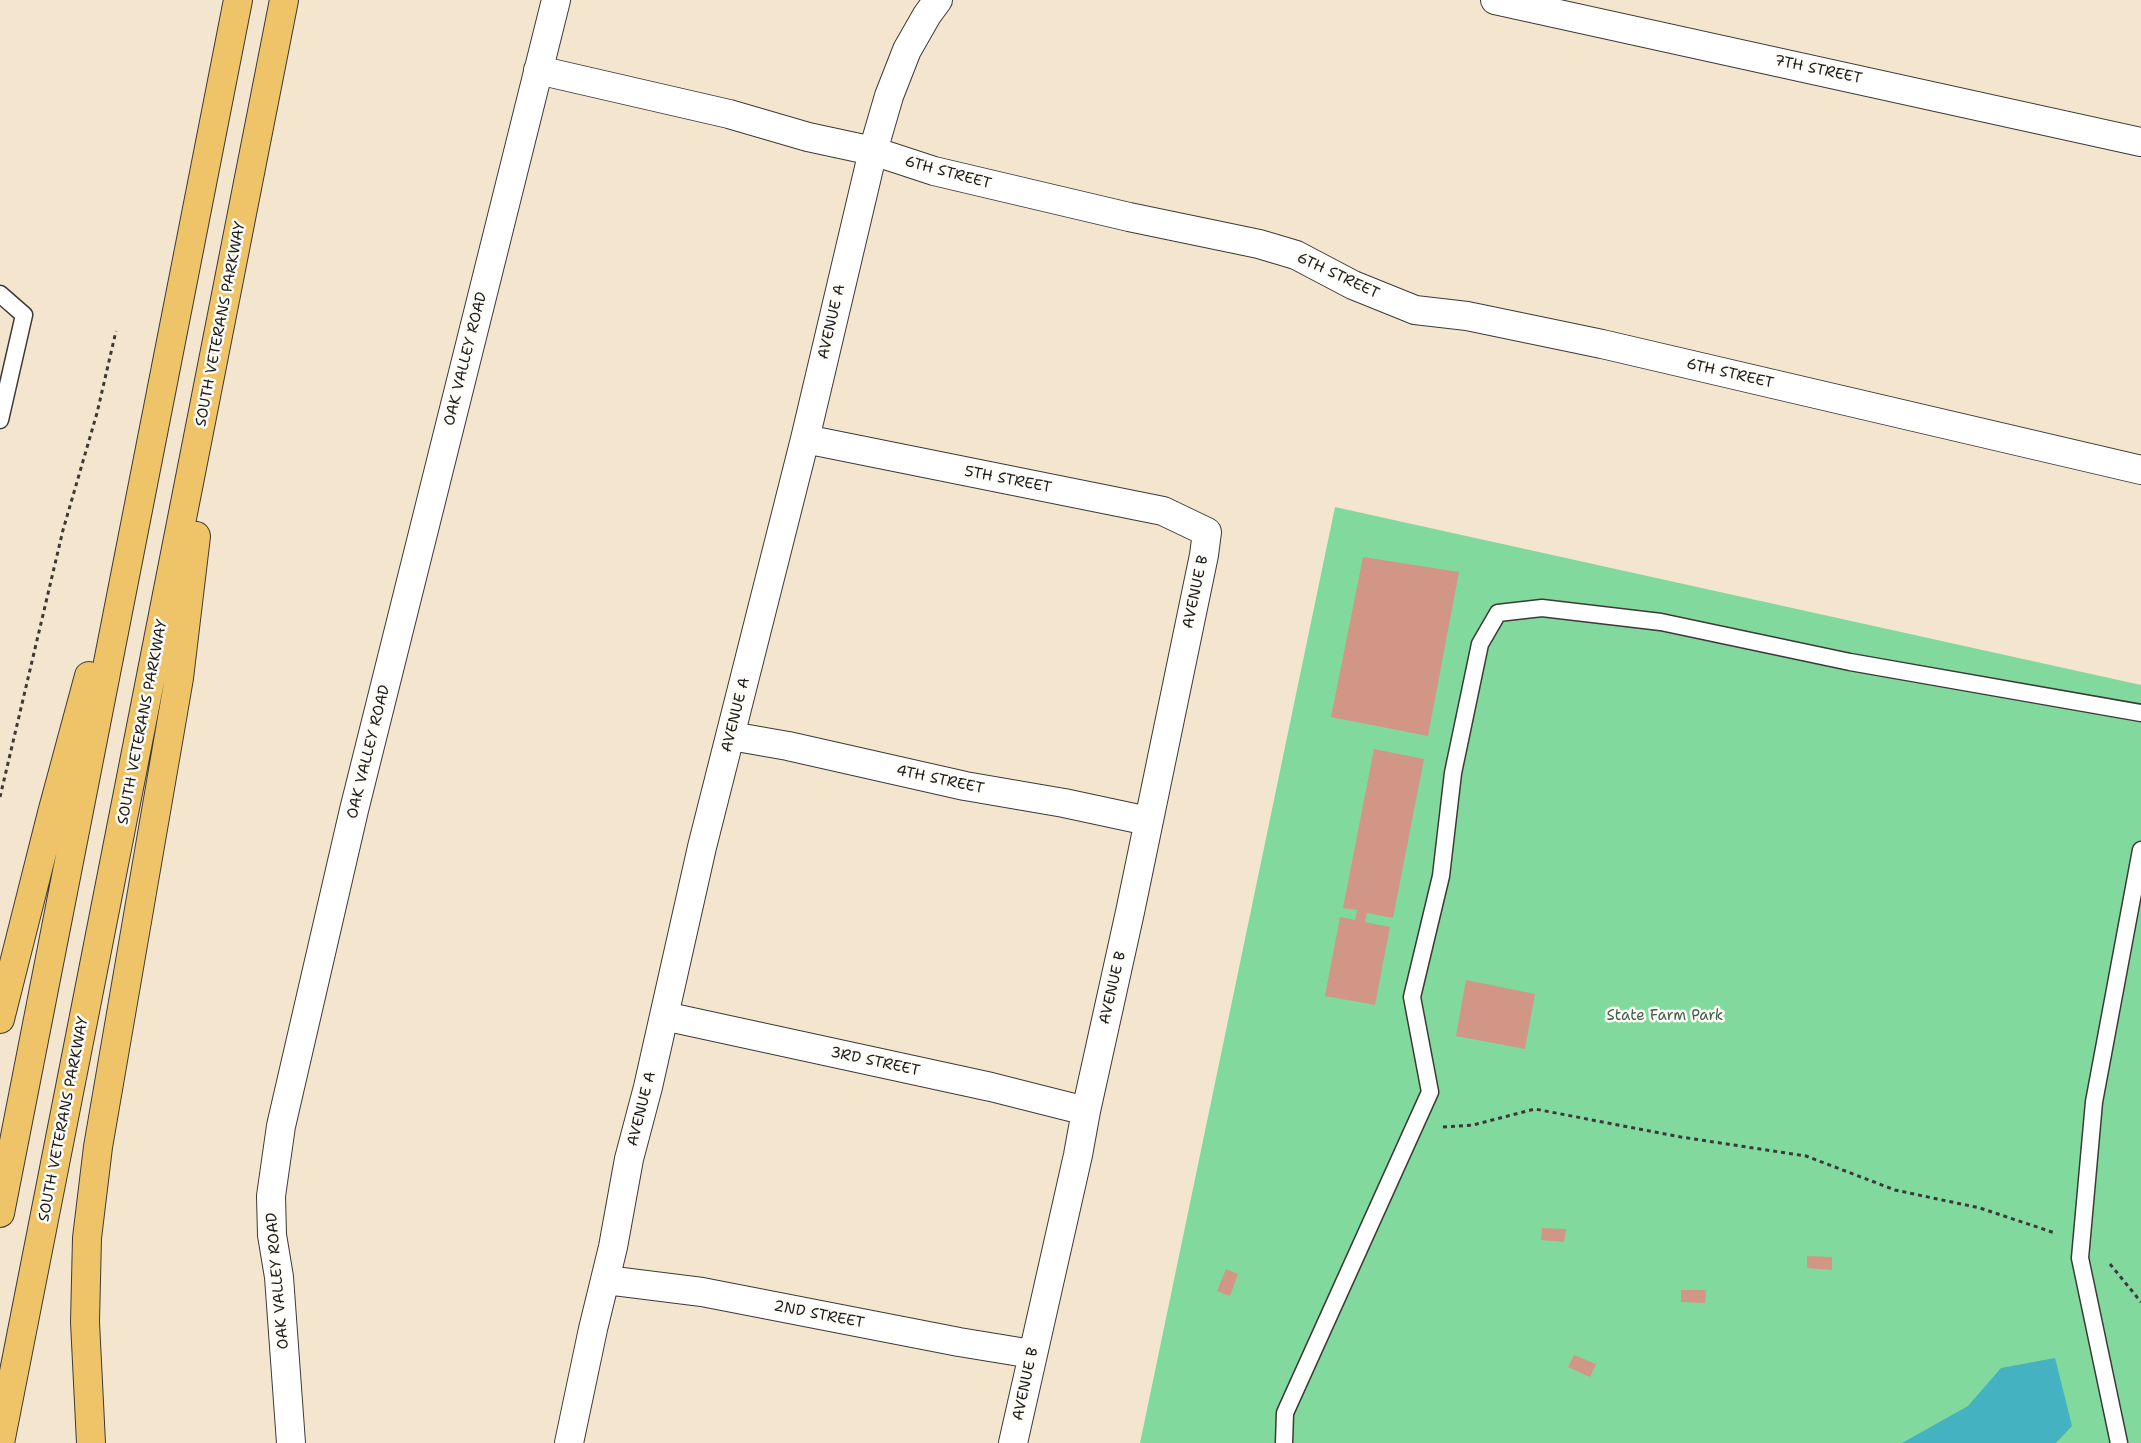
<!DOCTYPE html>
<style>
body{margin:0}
canvas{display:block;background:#f4e6ce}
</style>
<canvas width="2141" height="1443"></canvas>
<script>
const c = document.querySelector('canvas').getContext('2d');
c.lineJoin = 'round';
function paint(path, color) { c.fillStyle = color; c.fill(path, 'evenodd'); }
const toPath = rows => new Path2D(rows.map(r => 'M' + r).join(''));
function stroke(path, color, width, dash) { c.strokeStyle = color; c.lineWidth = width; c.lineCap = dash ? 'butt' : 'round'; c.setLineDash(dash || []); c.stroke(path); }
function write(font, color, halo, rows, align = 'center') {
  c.font = font + ' "Shantell Sans",sans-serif'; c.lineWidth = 5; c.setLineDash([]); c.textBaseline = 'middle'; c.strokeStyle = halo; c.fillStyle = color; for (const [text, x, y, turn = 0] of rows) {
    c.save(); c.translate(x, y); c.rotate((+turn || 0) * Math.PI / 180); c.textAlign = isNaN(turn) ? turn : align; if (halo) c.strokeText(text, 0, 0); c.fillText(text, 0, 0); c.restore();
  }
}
const green = toPath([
 [1335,507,2141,685,2141,1443,1140,1443]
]);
const water = toPath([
 [2055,1358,2072,1426,2056,1443,1902,1443,1968,1406,2001,1368]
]);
const building = toPath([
 [1363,557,1459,572,1428,736,1331,717],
 [1374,749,1424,759,1393,918,1367,913,1365,922,1390,927,1375,1005,1325,996,1340,917,1355,920,1357,910,1343,908],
 [1466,980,1535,994,1525,1049,1456,1036],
 [1542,1228,1566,1229,1564,1242,1541,1240],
 [1807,1256,1832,1257,1832,1270,1807,1268],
 [1226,1269,1238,1274,1230,1296,1217,1291],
 [1681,1290,1706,1290,1705,1303,1681,1302],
 [1574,1355,1596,1364,1590,1377,1568,1367]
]);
const path = toPath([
 [0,797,63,530,97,413,116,331],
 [1443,1127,1473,1125,1535,1109,1681,1137,1806,1156,1895,1190,1980,1208,2055,1233],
 [2110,1264,2141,1302]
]);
const lane = toPath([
 [0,294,24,315,0,420],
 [1284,1443,1285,1413,1430,1092,1412,997,1441,876,1453,773,1480,644,1498,613,1542,608,1661,622,1850,662,2141,713],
 [2119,1443,2080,1258,2094,1102,2141,850]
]);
const street = toPath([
 [1495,0,2141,142],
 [538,70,729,114,808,137,873,151,934,171,1129,217,1259,244,1296,255,1353,285,1415,310,1467,316,1602,344,2141,470],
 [805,439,1163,511,1207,532,1204,555,1130,912,1086,1111,1078,1155,1013,1443],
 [731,736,788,746,965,786,1064,803,1148,821],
 [664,1016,991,1087,1086,1111],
 [606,1280,702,1292,959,1342,1032,1354],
 [291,1443,279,1277,272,1235,271,1196,281,1126,354,810,556,0],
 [569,1443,593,1329,613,1247,629,1159,648,1087,702,847,805,439,873,151,889,96,907,50,927,15,938,0]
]);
const highway = toPath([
 [0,1019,52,813,89,676],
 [0,1213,238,0],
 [0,1443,284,0],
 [91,1443,85,1322,87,1238,98,1147,179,678,196,536]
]);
const streetNames = [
 ["7TH STREET",1818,70,12],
 ["6TH STREET",948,173,15],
 ["6TH STREET",1338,276,25],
 ["AVENUE A",832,322,-77],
 ["SOUTH VETERANS PARKWAY",221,324,-79],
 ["OAK VALLEY ROAD",466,359,-76],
 ["6TH STREET",1730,374,13],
 ["5TH STREET",1008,480,11],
 ["AVENUE B",1196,592,-78],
 ["AVENUE A",736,715,-76],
 ["SOUTH VETERANS PARKWAY",143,722,-79],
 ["OAK VALLEY ROAD",369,752,-76],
 ["4TH STREET",940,780,12],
 ["AVENUE B",1113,988,-77],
 ["3RD STREET",875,1062,12],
 ["AVENUE A",642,1109,-76],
 ["SOUTH VETERANS PARKWAY",64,1119,-79],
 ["OAK VALLEY ROAD",278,1281,-95],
 ["2ND STREET",819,1315,11],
 ["AVENUE B",1026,1384,-78]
];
const parkNames = [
 ["State Farm Park",1665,1016]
];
paint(green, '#81d99e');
paint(water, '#44b2c1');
paint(building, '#d29686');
stroke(lane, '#3c3a37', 19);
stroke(street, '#3c3a37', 30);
stroke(highway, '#3c3a37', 30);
stroke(path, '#3c3a37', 3, [4, 4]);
stroke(lane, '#fff', 16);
stroke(street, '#fff', 28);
stroke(highway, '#efc469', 28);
write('15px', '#1c1c1c', '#fdfcf7', streetNames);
write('15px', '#3f5e4a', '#fdfcf7', parkNames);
</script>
